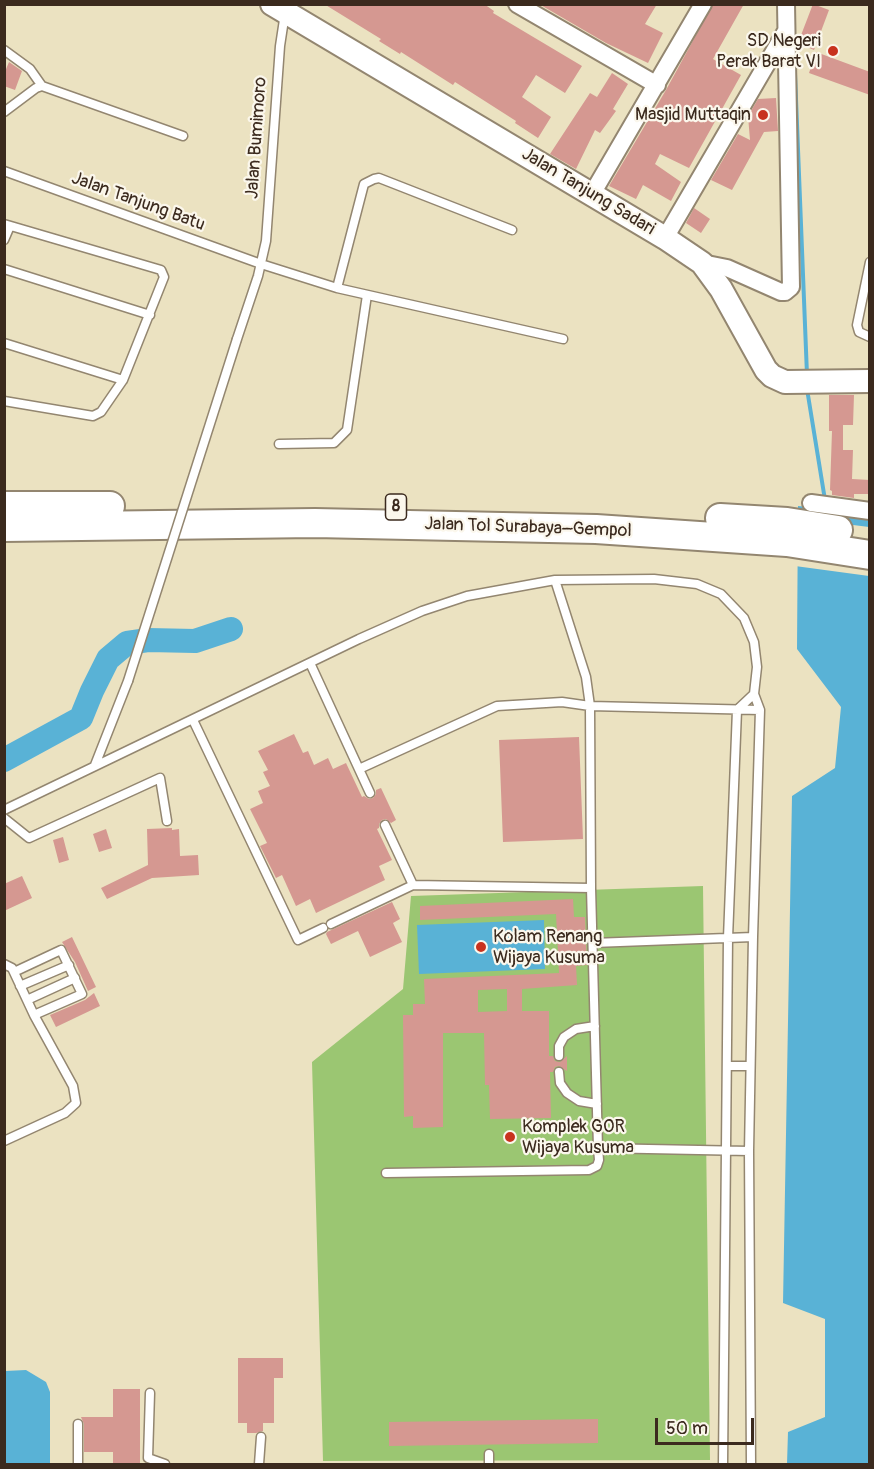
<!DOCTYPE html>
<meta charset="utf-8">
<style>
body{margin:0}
#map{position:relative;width:874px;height:1469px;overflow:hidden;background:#ebe2c1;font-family:Pangolin,sans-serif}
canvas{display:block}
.frame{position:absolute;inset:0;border:6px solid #3b2a1e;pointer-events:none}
.scale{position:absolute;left:655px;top:1418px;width:99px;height:27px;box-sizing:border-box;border:3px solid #3b2a1e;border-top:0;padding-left:8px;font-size:18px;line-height:21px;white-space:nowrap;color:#3b2a1e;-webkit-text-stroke:4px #fbf7ec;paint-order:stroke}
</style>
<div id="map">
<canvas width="874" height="1469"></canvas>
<div class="frame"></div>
<div class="scale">50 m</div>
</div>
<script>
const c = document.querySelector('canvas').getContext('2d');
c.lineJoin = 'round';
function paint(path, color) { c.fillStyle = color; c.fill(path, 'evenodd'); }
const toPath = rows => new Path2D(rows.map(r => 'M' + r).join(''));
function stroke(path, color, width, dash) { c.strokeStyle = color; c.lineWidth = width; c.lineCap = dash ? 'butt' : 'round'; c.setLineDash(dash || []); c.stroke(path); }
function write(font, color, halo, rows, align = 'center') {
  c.font = font + ' Pangolin,sans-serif'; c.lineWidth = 4.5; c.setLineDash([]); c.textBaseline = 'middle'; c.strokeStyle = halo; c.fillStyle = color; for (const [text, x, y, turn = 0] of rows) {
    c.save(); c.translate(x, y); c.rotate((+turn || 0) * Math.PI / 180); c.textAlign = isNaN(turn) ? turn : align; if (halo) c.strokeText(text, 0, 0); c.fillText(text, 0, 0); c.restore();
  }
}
const green = toPath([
 [703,886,710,1460,323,1461,312,1062,403,989,411,896]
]);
const water = toPath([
 [798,506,869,513,869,1464,787,1464,788,1432,825,1417,825,1319,783,1303,792,796,835,768,841,707,797,649],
 [544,920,545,969,419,974,417,925],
 [26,1370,46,1382,50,1392,50,1464,5,1464,5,1371]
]);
const pier = toPath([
 [798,518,869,527,869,576,795,566]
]);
const stream = toPath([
 [795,74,807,375],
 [807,389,825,500]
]);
const river = toPath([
 [4,760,81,718,92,691,108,659,127,643,148,640,195,641,231,629]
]);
const building = toPath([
 [324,4,484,4,494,11,493,13,582,66,565,93,536,75,522,97,551,117,538,138,515,123,516,121,455,82,453,85,401,52,400,54,379,41,381,39],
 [539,4,657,4,645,24,663,33,648,63,606,43],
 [713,4,744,4,713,59,741,75,689,168,660,154,655,164,681,182,671,201,643,185,636,199,609,186,666,90],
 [813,4,829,10,814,50,798,43],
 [816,52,870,72,870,95,809,73],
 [9,62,22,71,15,90,4,86,4,74],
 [612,73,628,84,613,109,616,111,600,133,595,130,576,169,550,154,590,93,597,97],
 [776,98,778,131,764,132,732,190,711,180,738,134,750,140,748,116,758,99],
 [694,208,710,219,701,233,686,223],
 [829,395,854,395,853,425,843,425,843,450,853,450,852,479,870,480,870,494,854,494,854,498,832,495,832,491,830,490,832,431,829,431],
 [294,734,303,753,308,751,314,765,328,758,333,769,346,763,362,797,364,796,369,799,373,798,376,794,376,790,381,788,396,820,391,823,386,819,382,820,379,824,379,828,377,829,392,860,379,866,385,880,316,913,310,899,296,906,282,875,276,878,260,846,267,843,250,809,263,803,258,791,270,786,263,772,268,770,258,751],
 [579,737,583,839,503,842,499,740],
 [172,828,172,830,179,829,180,856,198,855,199,875,152,878,107,899,101,888,148,865,147,829],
 [106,829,112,848,99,852,93,834],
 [63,837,69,860,59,863,53,840],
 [22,876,32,898,4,911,4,884],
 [573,899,574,917,585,917,587,965,576,966,577,985,522,989,522,1011,549,1011,549,1056,553,1056,555,1061,560,1062,567,1056,567,1071,559,1066,555,1067,553,1072,550,1072,551,1118,490,1119,489,1085,485,1085,484,1033,443,1033,443,1127,413,1128,413,1116,404,1117,403,1015,413,1015,413,1004,425,1004,424,979,559,973,556,914,420,920,420,906],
 [507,989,507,1011,478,1012,478,990],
 [392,902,400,919,393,923,402,942,370,957,358,931,331,944,326,934,327,932],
 [72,937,96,987,88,991,75,962,62,942],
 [94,993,100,1006,56,1027,50,1015,85,1000],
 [238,1358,283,1358,283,1378,274,1378,274,1423,263,1423,263,1431,256,1433,247,1433,247,1423,238,1423],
 [113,1389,140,1389,140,1464,113,1464,113,1452,84,1452,84,1424,81,1417,113,1417],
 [598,1419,598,1443,389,1446,389,1422]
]);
const lane = toPath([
 [4,50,30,69,42,86],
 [4,112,36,88,42,86,183,136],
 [4,171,261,264,337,288,563,339],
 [4,224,161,270,164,277,123,380,101,412,93,416,4,401],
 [4,240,10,226],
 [870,262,857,325,859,332,870,337],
 [4,269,150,315],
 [337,288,364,184,374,179,379,178,512,230],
 [237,339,258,276,266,241,280,46,285,13],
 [4,343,123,380],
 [279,444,334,443,347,430,367,295],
 [555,580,586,677,590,706,591,888,598,1148,749,1151],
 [310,663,370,793],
 [193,720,298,940,323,928],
 [95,765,128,681],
 [359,769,497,706,562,702,590,706,760,710],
 [4,810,359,639,422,611,467,596,555,580,654,579,697,584,721,594,744,618,754,642,757,667,754,694,760,710,753,937,749,1151,751,1464],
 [4,818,29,838,160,778,167,821],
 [385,825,413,885,591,888],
 [331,924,413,885],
 [593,943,753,937],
 [4,964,12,968,34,1015,73,1086,76,1103,65,1113,4,1141],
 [14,972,61,950,82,994,34,1015],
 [20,986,69,965],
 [27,1000,75,978],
 [559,1056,559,1046,564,1037,576,1029,595,1026],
 [727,1066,750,1066],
 [559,1072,560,1083,567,1093,579,1101,597,1104],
 [386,1173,589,1170,597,1166,599,1160,598,1148],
 [150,1393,148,1458,165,1464],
 [489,1454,489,1464],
 [78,1464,78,1424],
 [259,1464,261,1437],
 [723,1464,728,938,737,710,754,694]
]);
const street = toPath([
 [517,4,657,85],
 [592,194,703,4],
 [665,238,786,31],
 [702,263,727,268,781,292,785,292,791,287,786,4],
 [811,503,870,511]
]);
const secondary = toPath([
 [272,4,665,238,702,263,721,289,766,370,772,376,785,382,870,381]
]);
const highway = toPath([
 [4,506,110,506],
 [720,518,787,522,838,530],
 [4,527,315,523,596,529,787,542,870,555]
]);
const laneBridge = toPath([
 [128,681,237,339]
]);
const markers = [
 [833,51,6,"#c8321e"],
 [763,115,6,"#c8321e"],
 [481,947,6,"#c8321e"],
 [510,1137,6,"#c8321e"]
];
const shields = [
 [396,507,21]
];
const shieldNames = [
 ["8",396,507]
];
const poiNames = [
 ["SD Negeri",821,41],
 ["Perak Barat VI",821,62],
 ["Masjid Muttaqin",751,115],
 ["Kolam Renang",493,937,"left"],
 ["Wijaya Kusuma",493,958,"left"],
 ["Komplek GOR",522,1127,"left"],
 ["Wijaya Kusuma",522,1148,"left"]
];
const streetNames = [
 ["Jalan Bumimoro",257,138,-86],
 ["Jalan Tanjung Sadari",588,192,31],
 ["Jalan Tanjung Batu",138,202,20],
 ["Jalan Tol Surabaya–Gempol",528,528,2]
];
paint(green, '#9bc672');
paint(water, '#59b2d6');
paint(pier, '#ebe2c1');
stroke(stream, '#59b2d6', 4);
stroke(river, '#59b2d6', 24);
paint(building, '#d59891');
stroke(lane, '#938670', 11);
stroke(street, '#938670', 20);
stroke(secondary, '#938670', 26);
stroke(highway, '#938670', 32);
stroke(lane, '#fff', 8);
stroke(street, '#fff', 16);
stroke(secondary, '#fff', 22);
stroke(highway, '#fff', 28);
stroke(laneBridge, '#938670', 11, []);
stroke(laneBridge, '#fff', 8);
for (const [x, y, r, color] of markers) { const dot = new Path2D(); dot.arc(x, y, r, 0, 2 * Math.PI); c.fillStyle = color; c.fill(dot); stroke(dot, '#fbf7ec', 2); }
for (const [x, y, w] of shields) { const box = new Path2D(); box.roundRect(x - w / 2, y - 13, w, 26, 4.5); c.fillStyle = '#fbf7ec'; c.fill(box); stroke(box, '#3b2a1e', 1.5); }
write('bold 16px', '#3b2a1e', null, shieldNames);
write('18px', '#3b2a1e', '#fbf7ec', poiNames, 'right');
write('18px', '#3b2a1e', '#fbf7ec', streetNames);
</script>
